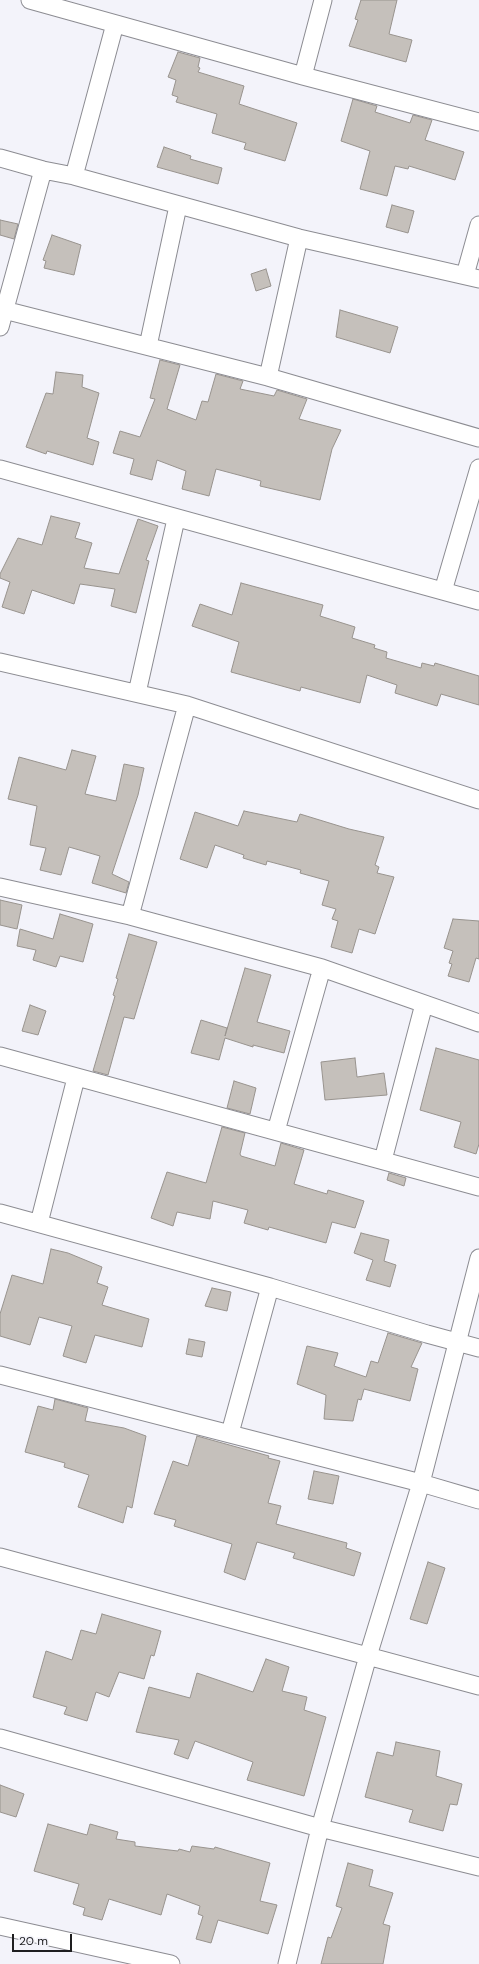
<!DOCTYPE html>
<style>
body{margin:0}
#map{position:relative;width:479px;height:1964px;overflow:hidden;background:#f3f3fa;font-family:"DM Sans",sans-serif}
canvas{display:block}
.scale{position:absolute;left:12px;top:1934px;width:60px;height:18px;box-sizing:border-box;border:2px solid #1e1e20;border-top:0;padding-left:5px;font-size:12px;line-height:14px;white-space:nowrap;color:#1e1e20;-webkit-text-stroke:3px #f3f3fa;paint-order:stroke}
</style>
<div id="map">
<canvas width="479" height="1964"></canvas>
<div class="scale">20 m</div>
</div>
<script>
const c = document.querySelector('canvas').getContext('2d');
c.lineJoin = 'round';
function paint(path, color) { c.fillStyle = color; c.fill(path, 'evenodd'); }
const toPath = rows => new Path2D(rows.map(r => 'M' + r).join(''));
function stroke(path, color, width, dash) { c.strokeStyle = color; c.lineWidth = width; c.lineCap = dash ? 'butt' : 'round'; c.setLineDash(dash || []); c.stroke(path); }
const building = toPath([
 [361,0,397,0,389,34,412,40,406,62,349,46,358,20,355,19,361,0],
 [178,52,200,58,198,67,200,68,198,72,244,86,239,104,297,123,285,161,244,149,246,143,212,133,217,114,176,102,178,97,172,95,176,80,168,77,178,52],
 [353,99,377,106,375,112,410,123,413,115,432,120,425,140,464,152,455,180,409,166,408,169,395,166,387,196,360,189,370,151,341,141,353,99],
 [164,147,191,156,190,159,222,168,218,184,157,167,164,147],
 [392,205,414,211,408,233,386,227,392,205],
 [0,220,18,224,14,239,0,235,0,220],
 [52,235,81,245,74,275,44,268,46,261,43,260,52,235],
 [266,269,271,286,256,291,251,274,266,269],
 [340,310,398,327,390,353,336,337,340,310],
 [160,360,180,365,167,409,196,420,202,401,208,402,216,374,243,381,240,389,274,396,277,390,307,399,299,419,341,430,332,449,320,500,260,486,261,481,216,469,209,496,182,489,186,471,157,460,152,480,130,474,134,459,113,453,120,431,140,437,155,399,150,398,160,360],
 [56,372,83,375,82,387,99,393,87,438,99,442,93,465,47,451,46,454,26,447,46,393,53,394,56,372],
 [51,516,80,523,75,538,92,543,84,568,119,574,138,519,158,526,146,560,149,561,136,613,111,606,115,589,80,584,74,604,32,590,24,614,2,607,10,582,0,578,0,574,18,538,42,545,51,516],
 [241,583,323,605,320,616,355,627,352,638,375,645,374,648,387,652,386,658,421,668,422,663,434,666,435,663,479,676,479,705,441,694,437,706,395,693,397,685,367,675,360,703,301,687,300,691,231,672,239,642,192,626,200,604,232,615,241,583],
 [72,750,96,756,85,794,116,801,124,764,144,768,138,795,112,874,129,882,126,893,92,883,100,856,69,847,61,875,40,870,46,848,30,845,37,806,8,799,19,757,66,770,72,750],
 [244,811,297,822,300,814,349,829,384,837,375,865,379,867,377,873,394,877,375,934,359,929,352,953,331,947,338,921,332,919,336,909,322,905,329,881,300,873,301,870,267,861,266,865,243,858,244,855,215,845,207,868,180,859,195,812,238,826,244,811],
 [0,900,22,905,17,929,0,925,0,900],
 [60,914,93,924,83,962,60,956,56,967,33,960,36,950,17,946,20,929,53,939,60,914],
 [453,919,479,921,479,959,476,958,469,982,448,976,452,964,449,963,453,951,444,948,453,919],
 [129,934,157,942,134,1019,124,1017,108,1075,93,1071,115,996,113,995,118,979,116,978,129,934],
 [245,968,271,975,257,1022,290,1031,284,1053,253,1045,253,1047,225,1038,219,1060,191,1053,201,1020,227,1028,225,1036,245,968],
 [30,1005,46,1011,38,1035,22,1031,30,1005],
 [436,1048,479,1060,479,1144,476,1154,454,1147,461,1122,420,1110,436,1048],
 [355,1058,357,1077,384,1073,387,1095,325,1100,321,1062,355,1058],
 [234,1081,256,1088,250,1114,227,1108,234,1081],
 [222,1127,245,1133,240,1154,241,1156,275,1166,281,1143,304,1150,294,1184,327,1194,328,1190,364,1201,355,1228,332,1222,326,1243,269,1227,268,1230,244,1223,248,1210,213,1201,210,1219,177,1212,173,1226,151,1218,167,1172,206,1183,222,1127],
 [389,1173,406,1178,404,1186,387,1180,389,1173],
 [361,1233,389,1240,384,1261,396,1265,390,1287,366,1280,373,1260,354,1253,361,1233],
 [51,1249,68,1253,102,1267,97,1283,108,1287,102,1305,149,1319,142,1347,95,1335,86,1363,63,1356,72,1326,39,1317,30,1345,0,1336,0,1314,12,1275,43,1284,51,1249],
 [212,1288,231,1292,227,1311,205,1306,212,1288],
 [388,1333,422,1343,411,1367,418,1369,410,1401,364,1389,361,1400,358,1399,353,1421,324,1419,326,1395,297,1384,307,1346,338,1353,334,1366,366,1377,371,1361,378,1363,388,1333],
 [189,1339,205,1342,202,1357,186,1354,189,1339],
 [55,1399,88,1408,85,1421,124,1428,146,1436,132,1508,127,1506,123,1523,78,1507,89,1475,64,1467,65,1463,25,1452,38,1406,53,1410,55,1399],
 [197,1436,269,1456,268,1458,280,1461,268,1503,281,1506,276,1524,347,1543,346,1548,361,1553,354,1576,293,1558,295,1553,257,1542,245,1580,224,1572,232,1544,174,1526,176,1520,154,1514,173,1461,188,1466,197,1436],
 [314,1471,339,1476,333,1504,308,1499,314,1471],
 [428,1562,445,1568,427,1624,410,1619,428,1562],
 [102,1614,161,1631,154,1656,151,1655,144,1679,119,1672,109,1697,96,1692,87,1721,64,1714,67,1707,33,1697,46,1651,72,1660,81,1630,96,1634,102,1614],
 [266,1659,289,1667,282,1691,307,1697,304,1710,326,1717,304,1796,247,1780,253,1762,195,1741,188,1759,174,1754,179,1740,136,1732,149,1687,190,1698,197,1673,253,1692,266,1659],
 [396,1742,440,1751,436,1776,462,1784,457,1805,450,1804,443,1831,409,1822,413,1810,365,1797,377,1752,393,1756,396,1742],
 [0,1785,24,1794,16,1817,0,1812,0,1785],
 [48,1824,87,1835,90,1824,118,1832,116,1839,135,1842,135,1846,178,1851,179,1849,190,1852,192,1846,214,1849,215,1847,270,1863,260,1901,277,1905,268,1934,218,1920,211,1943,196,1939,203,1916,198,1914,200,1906,167,1894,161,1915,109,1899,102,1920,83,1915,85,1908,73,1904,79,1884,34,1871,48,1824],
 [348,1863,373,1870,369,1886,393,1893,383,1924,390,1926,383,1964,321,1964,328,1937,331,1938,342,1908,336,1906,348,1863]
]);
const minor = toPath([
 [30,0,303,76,479,122],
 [303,76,323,0],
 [0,158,43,170,74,176,299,238,479,279],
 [74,176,115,24],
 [465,275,479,225],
 [0,309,268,377,479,438],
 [0,327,43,170],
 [148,346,178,206],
 [268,377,299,238],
 [0,469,479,601],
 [443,591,479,468],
 [0,662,187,705,479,800],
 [137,693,176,519],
 [0,887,130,916,322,968,479,1023],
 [130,916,187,705],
 [0,1056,479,1187],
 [276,1131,322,968],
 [383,1160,424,1004],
 [0,1213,270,1287,427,1334,479,1348],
 [39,1223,76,1078],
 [0,1375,421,1483,479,1500],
 [230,1433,270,1287],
 [0,1557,479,1686],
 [0,1738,320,1828,479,1867],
 [0,1926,171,1964],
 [287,1964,320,1828,368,1656,421,1483,479,1258]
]);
paint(building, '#c5c0bb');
stroke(building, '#98938e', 1);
stroke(minor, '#8c8c92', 19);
stroke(minor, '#fff', 17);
</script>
